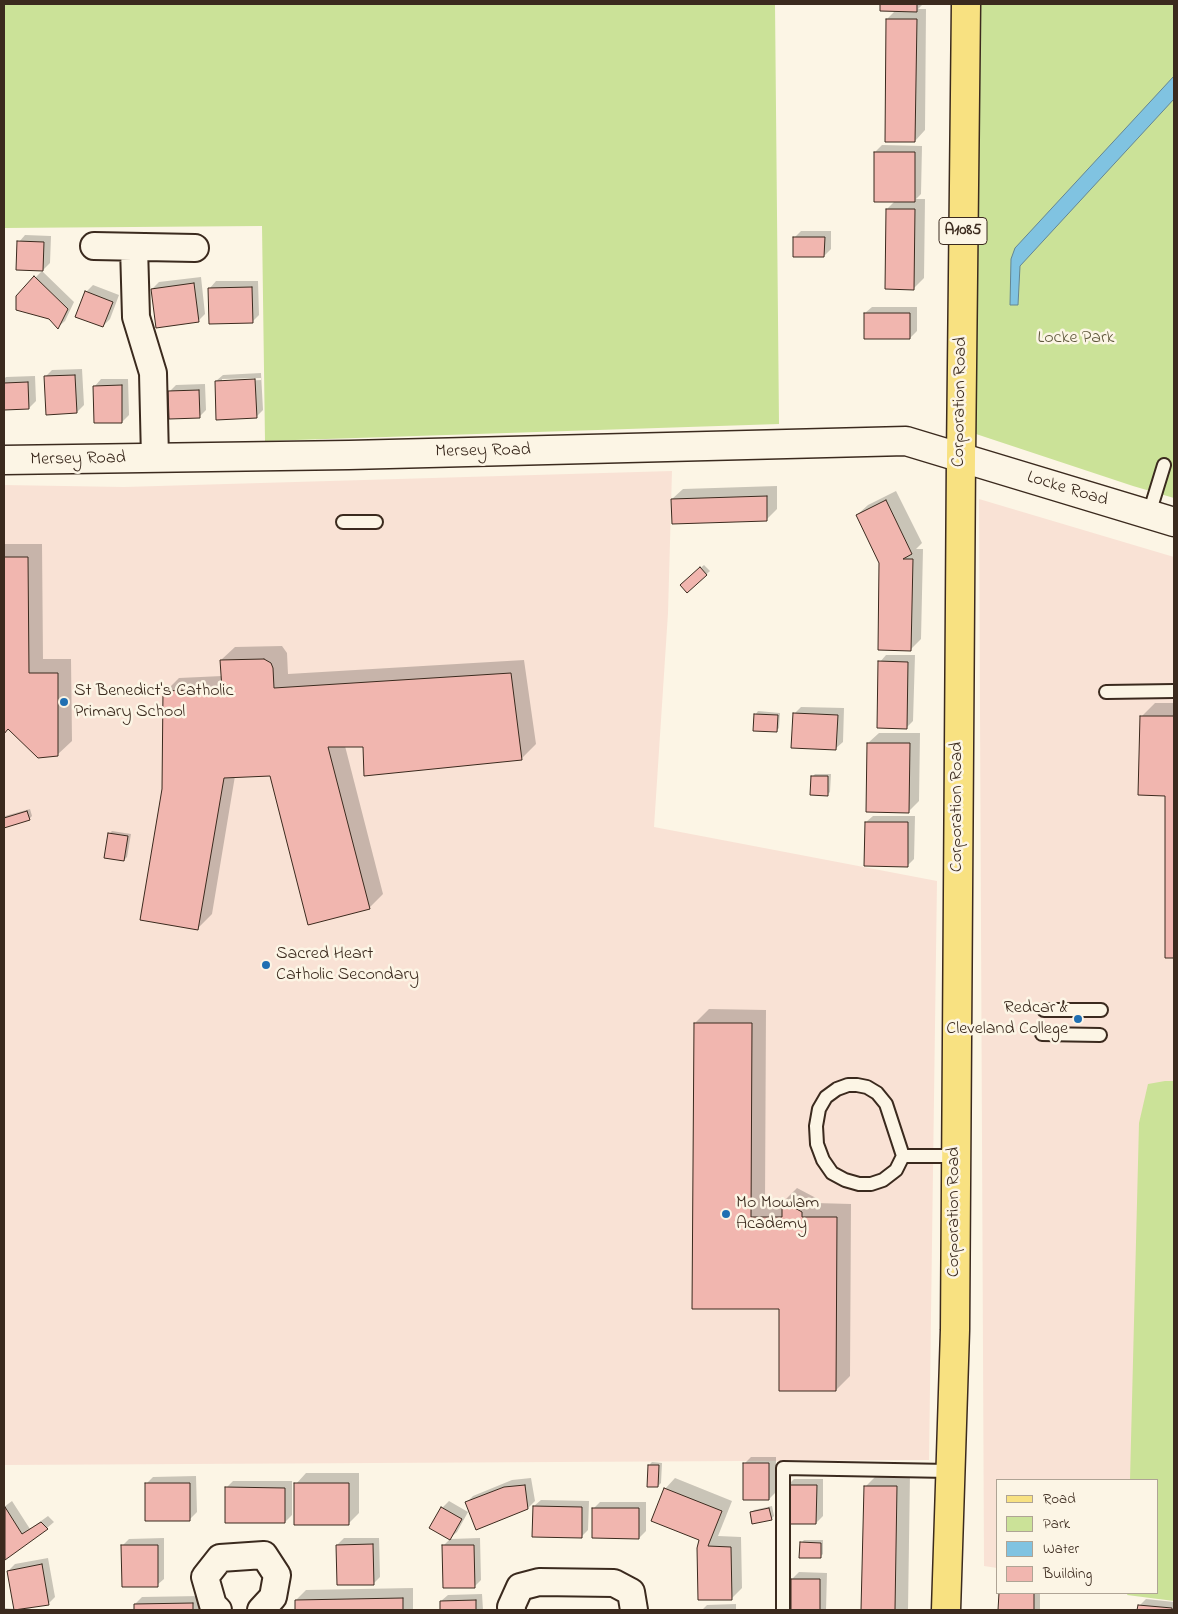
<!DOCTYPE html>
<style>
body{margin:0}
#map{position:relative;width:1178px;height:1614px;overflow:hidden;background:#fcf5e5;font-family:"Indie Flower",sans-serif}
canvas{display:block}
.frame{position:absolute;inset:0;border:5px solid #3b2a1e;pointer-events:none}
.legend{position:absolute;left:996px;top:1479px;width:162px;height:115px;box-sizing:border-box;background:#fcf5e5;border:1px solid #afa495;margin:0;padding:6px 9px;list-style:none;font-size:15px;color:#3b2a1e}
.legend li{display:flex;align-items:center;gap:10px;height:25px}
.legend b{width:25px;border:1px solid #afa495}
</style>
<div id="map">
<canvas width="1178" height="1614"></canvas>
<div class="frame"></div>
<ul class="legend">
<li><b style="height:6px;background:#f8e181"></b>Road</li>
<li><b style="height:14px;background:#cbe298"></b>Park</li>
<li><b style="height:14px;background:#80c3e1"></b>Water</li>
<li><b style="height:14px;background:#f1b6af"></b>Building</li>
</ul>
</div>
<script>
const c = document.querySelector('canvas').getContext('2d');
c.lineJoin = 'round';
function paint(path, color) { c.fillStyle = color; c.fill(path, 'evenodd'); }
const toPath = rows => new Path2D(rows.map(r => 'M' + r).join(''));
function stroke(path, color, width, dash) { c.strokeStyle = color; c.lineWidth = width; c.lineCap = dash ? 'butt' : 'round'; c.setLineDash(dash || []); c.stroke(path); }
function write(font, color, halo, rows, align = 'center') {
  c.font = font + ' "Indie Flower",sans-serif'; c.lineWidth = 5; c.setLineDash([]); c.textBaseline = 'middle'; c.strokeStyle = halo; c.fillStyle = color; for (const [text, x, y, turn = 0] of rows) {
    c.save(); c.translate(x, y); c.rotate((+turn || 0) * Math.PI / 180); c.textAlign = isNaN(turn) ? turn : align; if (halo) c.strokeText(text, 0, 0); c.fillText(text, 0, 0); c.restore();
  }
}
const built = toPath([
 [672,471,668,613,654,827,937,881,929,1460,4,1465,4,485,124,487],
 [979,499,1174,557,1174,1590,1157,1480,997,1480,997,1568,984,1566]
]);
const green = toPath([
 [4,4,775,4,779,424,265,441,262,226,4,228],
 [980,4,1174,4,1174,498,1133,486,976,434],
 [1165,1081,1174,1081,1174,1601,1127,1595,1128,1593,1157,1593,1157,1480,1130,1480,1139,1123,1148,1084]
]);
const water = toPath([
 [1174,76,1174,99,1020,266,1018,305,1010,305,1011,259,1015,248,1174,76]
]);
const shadow = toPath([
 [881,4,923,4,918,9,926,9,925,130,915,141,887,19,896,10,881,10],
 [882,145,922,146,921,194,916,199,925,199,924,278,914,288,887,209,895,201,875,152],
 [801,231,831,231,831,249,824,256,794,238],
 [25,235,51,236,50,263,42,271,74,302,65,321,58,327,49,318,17,296,43,270,19,242],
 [201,277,205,314,198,321,152,289,159,282],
 [216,281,258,281,259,315,252,322,210,288],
 [93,285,119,295,110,319,103,326,86,292],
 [872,307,917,307,917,331,910,338,865,313],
 [82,369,84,405,77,412,45,377,52,370],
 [261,373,263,410,256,417,216,381,223,375],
 [261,378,261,380,222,382,222,379],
 [35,376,36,401,29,408,4,408,4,379,6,377],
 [101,379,128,379,129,415,122,422,95,386],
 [205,384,206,410,199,417,169,392,176,385],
 [777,486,777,509,767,519,672,499,683,489],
 [896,491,922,543,916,549,923,549,921,639,911,649,881,563,857,515,868,505],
 [4,544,42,544,43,659,71,659,72,741,57,755,9,728,4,733],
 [704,565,710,571,687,592,681,585],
 [282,646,287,653,288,674,524,660,536,744,522,758,364,745,345,746,383,894,369,908,271,775,235,776,212,914,198,928,163,789,165,692,179,678,222,676,221,660,235,647],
 [886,655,915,655,913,721,906,728,880,662],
 [1155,703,1174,703,1174,957,1166,956,1166,795,1141,717],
 [801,707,844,708,843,742,836,748,794,714],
 [758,711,780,713,779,728,776,731,755,715],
 [879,733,920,733,919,801,909,811,868,743],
 [815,774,831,774,830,792,827,795,812,777],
 [30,809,32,816,29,819,4,827,4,818,5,816],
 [873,816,915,816,914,859,907,866,866,822],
 [112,831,131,834,127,857,124,860,109,834],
 [709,1009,766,1010,765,1203,784,1203,784,1201,797,1188,816,1198,816,1203,851,1204,850,1376,836,1390,781,1308,694,1307,695,1023],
 [751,1457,776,1457,776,1492,769,1499,744,1464],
 [652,1462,662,1463,661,1483,658,1486,649,1465],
 [306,1473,359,1473,359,1513,349,1523,296,1484],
 [879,1473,910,1473,908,1610,862,1610,865,1487],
 [196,1476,197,1512,190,1519,146,1484,153,1477],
 [531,1478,535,1501,528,1508,466,1503,473,1496,512,1480],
 [675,1478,732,1501,718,1536,741,1537,742,1588,731,1599,700,1539,665,1489],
 [794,1479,823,1479,823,1516,816,1523,787,1486],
 [233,1481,292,1481,292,1515,285,1522,226,1488],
 [541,1500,589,1501,588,1530,581,1537,534,1506],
 [12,1501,30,1529,48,1516,54,1522,47,1528,5,1559,4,1507],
 [449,1501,468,1512,457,1532,450,1538,431,1528,442,1508],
 [600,1502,646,1502,646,1531,639,1538,594,1508],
 [772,1506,774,1516,771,1519,751,1513,754,1510],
 [164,1538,164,1579,157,1585,123,1545,129,1539],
 [344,1538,379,1538,380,1577,373,1584,337,1545],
 [480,1538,481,1580,475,1586,443,1546,450,1539],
 [804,1540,823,1540,823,1554,820,1557,801,1543],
 [48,1558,55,1597,48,1604,27,1608,37,1610,4,1610,4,1608,15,1609,8,1571,15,1564],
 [799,1572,827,1573,826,1610,792,1610,792,1579],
 [413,1588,413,1610,296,1610,296,1600,306,1590],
 [1000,1593,1040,1593,1040,1610,1000,1610],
 [482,1594,483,1610,441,1610,441,1601,448,1595],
 [200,1596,200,1610,135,1610,135,1604,142,1597],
 [1146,1599,1174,1602,1174,1610,1139,1610,1139,1606],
 [736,1604,736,1610,702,1610,707,1605]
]);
const building = toPath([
 [880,4,917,4,917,12,880,11,880,4],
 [886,19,917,19,915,142,885,142,886,19],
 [874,152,915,152,915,202,874,202,874,152],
 [886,209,915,209,914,290,885,289,886,209],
 [793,237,825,237,824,257,793,257,793,237],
 [17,241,44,242,43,271,16,270,17,241],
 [34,276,68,309,58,329,49,319,16,310,16,296,34,276],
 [194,283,199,322,156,328,151,289,194,283],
 [252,287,253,323,209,324,208,288,252,287],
 [85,291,113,302,103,327,75,317,85,291],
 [864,313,910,313,910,339,864,339,864,313],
 [75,375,77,413,46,415,44,376,75,375],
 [255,379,257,418,216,420,215,381,255,379],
 [28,382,29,409,4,410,4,383,28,382],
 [122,385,122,423,94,423,93,386,122,385],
 [199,390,200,418,169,419,168,391,199,390],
 [767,496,767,521,672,524,671,499,767,496],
 [886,500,912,554,903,559,913,559,911,651,878,650,879,563,856,515,886,500],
 [4,557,28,557,29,673,58,673,58,756,38,758,8,729,4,734,4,557],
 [700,567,707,575,687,593,680,585,700,567],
 [264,659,271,663,273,668,274,688,511,673,522,760,364,776,363,747,328,747,370,909,308,925,270,776,224,778,198,930,140,920,162,789,163,691,222,689,220,660,264,659],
 [878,661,908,662,907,729,877,728,878,661],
 [793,713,838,715,836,750,791,748,793,713],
 [754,714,778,715,777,732,753,731,754,714],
 [1140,716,1174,716,1174,958,1165,958,1165,796,1138,795,1140,716],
 [867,743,910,743,909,813,866,812,867,743],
 [811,776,828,776,828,796,810,795,811,776],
 [27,811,30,820,4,828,4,818,27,811],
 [865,822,908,822,908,867,864,866,865,822],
 [108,833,128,836,124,861,104,858,108,833],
 [694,1023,752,1023,751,1217,782,1217,782,1201,802,1212,802,1217,837,1217,836,1391,779,1391,779,1309,692,1309,694,1023],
 [743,1463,769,1463,769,1500,743,1500,743,1463],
 [648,1465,659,1465,658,1487,647,1487,648,1465],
 [145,1483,190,1483,190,1521,145,1521,145,1483],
 [294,1483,349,1483,349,1525,294,1525,294,1483],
 [525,1485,528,1509,476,1530,465,1502,504,1487,525,1485],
 [786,1485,817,1485,816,1524,785,1524,786,1485],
 [864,1486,897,1486,895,1610,861,1610,864,1486],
 [225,1487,285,1488,285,1523,225,1523,225,1487],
 [664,1488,722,1511,708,1546,731,1547,732,1600,698,1600,697,1548,699,1540,651,1521,664,1488],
 [533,1506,582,1507,582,1538,532,1537,533,1506],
 [5,1507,22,1534,41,1522,48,1529,5,1560,5,1507],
 [441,1507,462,1519,450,1540,429,1528,441,1507],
 [592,1508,639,1508,639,1539,592,1538,592,1508],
 [769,1508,772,1520,752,1524,750,1512,769,1508],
 [800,1542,821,1543,821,1558,799,1558,800,1542],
 [373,1544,374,1585,337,1585,336,1545,373,1544],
 [121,1545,158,1545,158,1587,122,1587,121,1545],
 [442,1545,474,1545,475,1588,443,1588,442,1545],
 [42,1564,49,1605,14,1610,7,1571,42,1564],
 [791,1579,820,1579,820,1610,791,1610,791,1579],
 [999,1593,1034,1593,1034,1610,998,1610,999,1593],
 [403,1598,403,1610,295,1610,295,1600,403,1598],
 [476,1600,476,1610,440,1610,440,1601,476,1600],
 [193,1603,193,1610,134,1610,134,1604,193,1603],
 [1138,1605,1172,1608,1172,1610,1137,1610,1138,1605]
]);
const service = toPath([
 [1149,514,1164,465],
 [343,522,376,522],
 [1106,692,1174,691],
 [1044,1010,1101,1010],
 [1042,1034,1100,1035],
 [903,1156,886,1104,877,1093,867,1087,857,1085,848,1085,837,1089,826,1097,819,1109,816,1126,817,1144,823,1160,832,1173,845,1180,859,1184,871,1184,883,1180,896,1170,903,1156,956,1156],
 [783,1610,783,1468,949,1471]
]);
const minor = toPath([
 [94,246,195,248],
 [134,247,136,317,153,373,155,458],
 [218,1610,213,1605,205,1577,220,1558,264,1555,277,1575,273,1597,261,1610],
 [512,1610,511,1607,520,1587,539,1582,614,1583,631,1592,634,1610]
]);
const tertiary = toPath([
 [4,460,349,455,906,441,1174,522]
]);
const primary = toPath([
 [946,1610,955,1330,961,457,966,4]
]);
const markers = [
 [64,702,5,"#1f6fb2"],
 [266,965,5,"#1f6fb2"],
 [1078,1019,5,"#1f6fb2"],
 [726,1214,5,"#1f6fb2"]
];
const shields = [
 [963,231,48]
];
const shieldNames = [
 ["A1085",963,231]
];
const parkNames = [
 ["Locke Park",1076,339]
];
const streetNames = [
 ["Corporation Road",961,402,-89],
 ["Mersey Road",483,452,-1],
 ["Mersey Road",78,460,-1],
 ["Locke Road",1067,490,17],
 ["Corporation Road",958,807,-90],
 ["Corporation Road",955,1212,-90]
];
const poiNames = [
 ["St Benedict's Catholic",74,692],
 ["Primary School",74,713],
 ["Sacred Heart",276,955],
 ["Catholic Secondary",276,976],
 ["Redcar &",1068,1009,"right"],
 ["Cleveland College",1068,1030,"right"],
 ["Mo Mowlam",736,1204],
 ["Academy",736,1225]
];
paint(built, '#f9e2d5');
paint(green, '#cbe298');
paint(water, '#80c3e1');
stroke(water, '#648693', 1);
paint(shadow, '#0003');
paint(building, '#f1b6af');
stroke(building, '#3b2a1e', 1);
stroke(service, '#3b2a1e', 16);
stroke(minor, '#3b2a1e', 30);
stroke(tertiary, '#3b2a1e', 31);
stroke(primary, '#3b2a1e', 31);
stroke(service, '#fcf5e5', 12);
stroke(minor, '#fcf5e5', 26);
stroke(tertiary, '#fcf5e5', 28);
stroke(primary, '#f8e181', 28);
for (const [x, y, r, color] of markers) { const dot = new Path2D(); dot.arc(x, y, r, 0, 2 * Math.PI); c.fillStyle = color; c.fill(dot); stroke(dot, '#fcf5e5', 2); }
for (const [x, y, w] of shields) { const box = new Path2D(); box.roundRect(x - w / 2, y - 13.5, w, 27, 4); c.fillStyle = '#fcf5e5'; c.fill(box); stroke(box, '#3b2a1e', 1); }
write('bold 16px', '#3b2a1e', null, shieldNames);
write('18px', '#5f583c', '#fcf5e5', parkNames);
write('18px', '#3b2a1e', '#fcf5e5', streetNames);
write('18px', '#3b2a1e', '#fcf5e5', poiNames, 'left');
</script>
